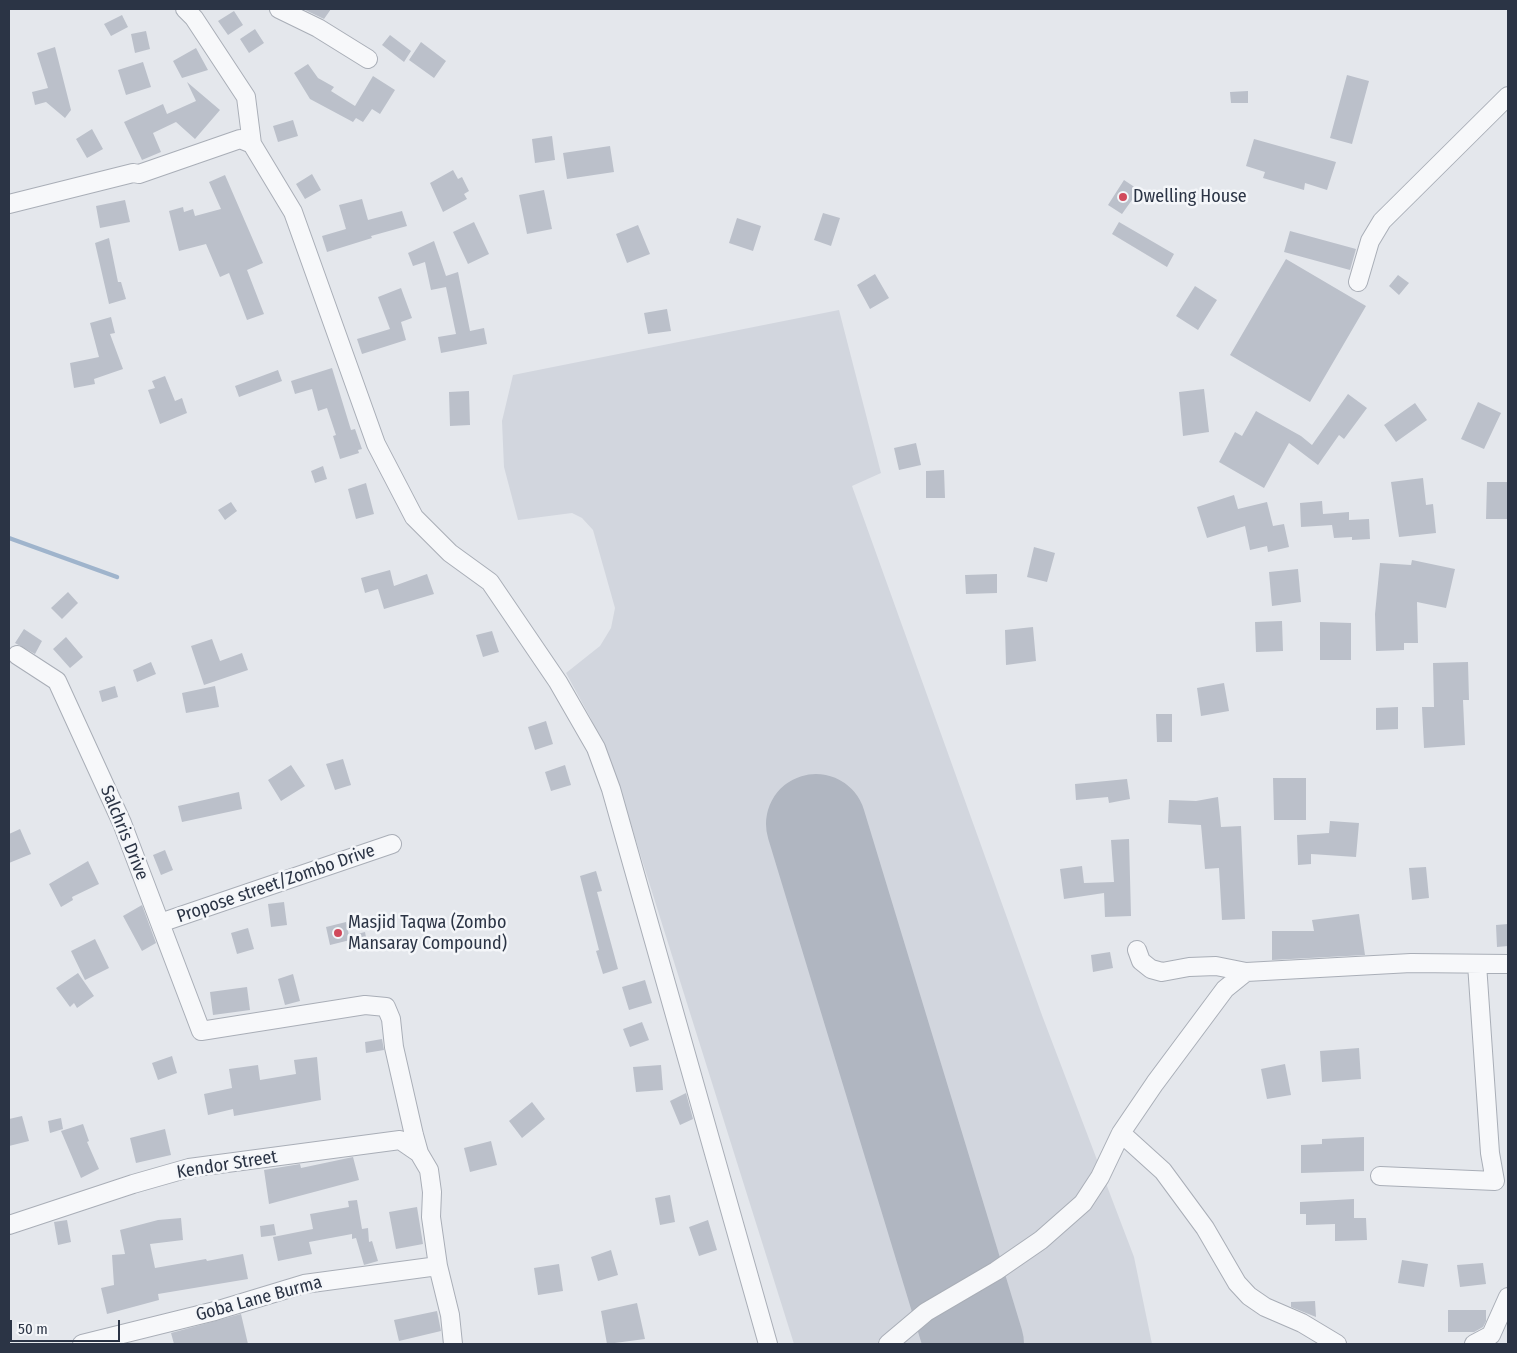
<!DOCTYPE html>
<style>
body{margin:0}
#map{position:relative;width:1517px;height:1353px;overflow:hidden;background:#e4e7ec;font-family:"Fira Sans Condensed",sans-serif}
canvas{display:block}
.frame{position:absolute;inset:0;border:10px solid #2b3445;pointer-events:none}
.scale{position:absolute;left:10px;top:1320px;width:110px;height:22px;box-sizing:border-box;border:2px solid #2b3445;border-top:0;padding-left:6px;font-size:15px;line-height:18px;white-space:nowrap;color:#2b3445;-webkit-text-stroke:4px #f4f6f9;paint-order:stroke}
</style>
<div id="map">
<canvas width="1517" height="1353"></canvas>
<div class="frame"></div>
<div class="scale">50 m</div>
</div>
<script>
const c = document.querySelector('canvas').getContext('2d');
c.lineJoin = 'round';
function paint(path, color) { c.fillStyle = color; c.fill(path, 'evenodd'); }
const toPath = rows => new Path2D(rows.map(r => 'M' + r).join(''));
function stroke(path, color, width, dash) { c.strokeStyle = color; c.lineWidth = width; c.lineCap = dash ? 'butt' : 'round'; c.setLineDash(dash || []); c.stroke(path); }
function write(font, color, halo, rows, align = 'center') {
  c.font = font + ' "Fira Sans Condensed",sans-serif'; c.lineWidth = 5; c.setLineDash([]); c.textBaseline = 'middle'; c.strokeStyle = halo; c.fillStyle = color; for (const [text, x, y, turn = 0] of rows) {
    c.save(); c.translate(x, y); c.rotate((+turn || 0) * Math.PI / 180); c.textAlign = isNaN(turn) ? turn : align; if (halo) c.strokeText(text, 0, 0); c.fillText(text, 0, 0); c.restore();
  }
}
const built = toPath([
 [839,310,881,473,852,486,1043,1018,1134,1257,1152,1344,794,1344,615,774,590,717,566,673,600,646,611,628,615,608,593,530,582,518,572,513,518,520,504,467,502,421,513,375]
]);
const stream = toPath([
 [9,538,117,577]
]);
const runway = toPath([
 [816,824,974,1344]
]);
const building = toPath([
 [303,9,331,9,324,19],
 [234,11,243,25,228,35,218,21],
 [122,15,128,27,111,36,104,24],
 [255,29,264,43,249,53,240,39],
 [146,31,150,49,135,53,131,34],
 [390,35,411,51,404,62,382,45],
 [421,42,446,61,434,78,409,60],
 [55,47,71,110,65,118,46,102,35,105,32,92,48,88,37,53],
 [196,48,208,70,182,78,173,61],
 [143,62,151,87,126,95,118,70],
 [308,64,318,78,334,87,331,91,355,106,373,76,395,90,380,114,372,109,363,122,356,118,353,122,310,99,294,73],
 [1347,75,1369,81,1352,144,1330,138],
 [187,82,220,110,195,139,176,122,153,133,161,152,142,160,124,122,163,104,167,114,196,101],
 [1248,91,1248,103,1231,103,1230,92],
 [293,120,298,136,278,142,273,126],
 [92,129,103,149,87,158,76,139],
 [552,136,555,160,535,163,532,139],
 [1254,139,1336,162,1327,190,1305,183,1304,190,1263,178,1265,172,1246,166],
 [610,146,614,172,567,179,563,153],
 [453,170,458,179,462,177,469,191,464,194,467,199,443,212,430,183],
 [312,174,321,190,305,199,296,184],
 [225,175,263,263,247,270,264,314,247,320,229,273,220,277,206,244,179,251,169,211,183,207,184,212,193,209,195,216,221,209,209,182],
 [1124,180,1139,190,1122,214,1108,205],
 [544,190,552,229,527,234,519,195],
 [362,199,368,220,402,211,407,226,371,236,372,238,327,252,322,236,346,229,339,205],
 [125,200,130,222,100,228,96,206],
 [823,213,840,218,831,246,814,240],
 [737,218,761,226,753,251,729,243],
 [474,222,489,254,468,264,453,232],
 [1119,222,1174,254,1167,267,1112,234],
 [638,225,650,254,627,263,616,234],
 [1290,231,1356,249,1350,270,1284,252],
 [109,238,118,282,121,282,126,299,109,304,95,243],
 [434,241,446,276,458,272,470,331,484,328,487,344,441,353,438,337,456,334,446,287,431,290,425,262,413,266,408,253],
 [1286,259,1366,306,1310,402,1230,355],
 [875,274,889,298,870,309,857,285],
 [1398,275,1409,283,1399,295,1389,286],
 [1195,286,1217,300,1198,330,1176,316],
 [401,288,412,318,401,322,406,340,362,354,357,339,390,329,378,297],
 [667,309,671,331,648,334,644,313],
 [111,317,115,333,110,334,123,369,94,379,95,384,74,388,70,363,99,357,90,323],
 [332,368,351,430,355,429,362,449,358,450,359,453,340,459,333,436,336,435,327,408,318,411,312,389,295,394,291,381],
 [278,370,282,381,239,397,235,386],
 [165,376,175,401,182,398,187,413,160,424,148,390,155,388,152,381],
 [1204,389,1209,432,1183,436,1179,392],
 [469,391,470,425,450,426,449,392],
 [1348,394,1367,408,1344,439,1339,435,1318,465,1289,443,1264,488,1219,462,1235,432,1242,436,1256,411,1301,436,1312,445],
 [1478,402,1501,413,1484,449,1461,439],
 [1415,403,1427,420,1396,442,1384,425],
 [916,443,921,465,899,470,894,448],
 [323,466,327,479,315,483,311,471],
 [944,470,945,498,926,498,926,471],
 [1423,478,1426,505,1433,504,1436,533,1399,537,1391,482],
 [1487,482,1508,482,1508,519,1486,519],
 [366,483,374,514,356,519,348,489],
 [1234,495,1238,509,1267,502,1273,526,1284,524,1289,547,1268,552,1267,546,1250,550,1245,526,1207,538,1197,507],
 [1322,501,1323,514,1349,512,1349,520,1369,519,1370,539,1352,540,1352,537,1334,538,1332,525,1301,527,1300,503],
 [231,502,237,511,225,520,218,510],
 [1034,547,1055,553,1047,582,1027,577],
 [1412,560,1455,569,1446,608,1417,602,1418,643,1404,643,1404,650,1376,651,1375,614,1380,563,1411,565],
 [1298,569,1301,602,1272,606,1269,572],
 [390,570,394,586,427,574,434,594,384,609,378,589,365,593,361,578],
 [997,574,997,593,966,594,965,575],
 [68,592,78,603,62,619,51,608],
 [1282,621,1283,651,1256,652,1255,622],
 [1320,622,1351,623,1351,660,1320,660],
 [1033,627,1036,661,1006,665,1005,630],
 [24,629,42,641,35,654,15,643],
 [492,631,499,652,483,657,476,635],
 [66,637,83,657,70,668,53,649],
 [212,639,220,661,242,653,248,670,204,685,191,646],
 [151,662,156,674,137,682,133,670],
 [1468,662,1469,700,1463,700,1465,745,1424,748,1422,707,1434,707,1433,663],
 [1224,683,1229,711,1201,716,1197,688],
 [115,686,118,697,102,702,99,691],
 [215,686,219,707,186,713,182,693],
 [1398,707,1398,729,1376,730,1376,708],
 [1156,714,1172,714,1172,742,1157,742],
 [546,721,553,744,535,750,528,727],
 [343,759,351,785,335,790,326,764],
 [291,765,305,786,281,801,268,780],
 [565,765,571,785,551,791,545,772],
 [1273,778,1306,778,1306,820,1274,820],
 [1127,779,1130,799,1109,803,1108,797,1076,800,1075,784],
 [239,792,242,809,182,822,178,806],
 [1218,797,1221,827,1241,826,1245,919,1222,920,1219,868,1205,869,1201,825,1168,823,1169,800,1196,801],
 [1330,821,1359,823,1356,857,1311,854,1311,864,1298,865,1297,835,1329,833],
 [20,829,31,854,9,863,9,834],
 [1129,839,1131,916,1105,917,1104,893,1064,899,1060,869,1082,866,1084,883,1114,882,1111,840],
 [165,850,173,870,161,875,153,855],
 [88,861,99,884,72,897,73,900,61,907,49,884],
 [1426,867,1429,898,1412,900,1409,868],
 [596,871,602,891,597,892,618,969,603,974,596,951,599,950,580,876],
 [284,902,287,925,271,927,268,904],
 [142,905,156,943,142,951,123,916],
 [1359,914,1365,955,1272,960,1272,931,1314,931,1312,920],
 [346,922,350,940,330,945,326,927],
 [1508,924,1508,946,1497,947,1496,925],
 [248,928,254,949,237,954,231,933],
 [365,932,368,947,357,950,353,935],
 [95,939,109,968,85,980,71,951],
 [1110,952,1113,968,1093,972,1091,955],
 [78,973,94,996,77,1008,74,1003,70,1007,56,988],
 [293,974,300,1001,285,1005,278,979],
 [645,980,652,1003,629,1010,622,987],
 [247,987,250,1010,213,1015,210,992],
 [642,1022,649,1040,630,1047,623,1029],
 [382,1039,384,1050,366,1053,365,1042],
 [1359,1048,1361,1079,1322,1082,1320,1051],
 [172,1056,177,1073,158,1080,152,1063],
 [317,1057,321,1100,234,1116,233,1109,208,1115,204,1094,232,1088,229,1069,258,1065,260,1080,296,1074,294,1060],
 [1285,1064,1291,1095,1267,1099,1261,1069],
 [661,1065,663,1090,636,1092,633,1067],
 [686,1093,693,1119,680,1125,670,1101],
 [532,1102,545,1119,522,1138,509,1121],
 [22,1116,29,1141,9,1146,9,1119],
 [61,1118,63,1129,50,1133,48,1121],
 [83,1124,89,1141,87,1142,99,1169,81,1178,61,1131],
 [165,1129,171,1155,136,1163,130,1138],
 [1364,1137,1364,1171,1301,1173,1301,1145,1322,1144,1322,1139],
 [491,1141,497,1165,470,1172,464,1148],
 [353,1157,359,1180,269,1204,264,1170,300,1164,301,1168],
 [670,1195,675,1222,660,1225,655,1198],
 [1354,1199,1354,1218,1366,1218,1367,1240,1335,1241,1335,1224,1306,1225,1306,1214,1300,1214,1300,1202],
 [357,1200,362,1229,368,1228,369,1242,372,1241,378,1261,364,1265,356,1238,352,1239,352,1234,309,1242,312,1254,278,1261,273,1237,313,1229,310,1214,349,1207,348,1201],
 [417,1207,423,1244,396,1249,389,1212],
 [181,1218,183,1240,150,1244,155,1268,206,1259,207,1261,243,1254,248,1279,158,1294,159,1300,107,1314,101,1288,114,1285,112,1255,125,1254,120,1230,158,1220],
 [67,1220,71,1242,58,1245,54,1222],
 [708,1220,717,1250,699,1256,689,1227],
 [274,1224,276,1235,261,1237,260,1226],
 [611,1250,618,1275,598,1281,591,1257],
 [1402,1260,1428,1264,1424,1287,1398,1283],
 [1483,1263,1486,1284,1460,1287,1457,1265],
 [559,1264,563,1291,538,1295,534,1268],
 [1315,1301,1316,1317,1291,1307,1291,1302],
 [637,1303,645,1339,607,1344,601,1311],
 [1448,1310,1486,1310,1486,1321,1483,1327,1474,1332,1448,1332],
 [437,1311,441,1331,399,1341,394,1320],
 [241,1314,248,1344,174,1344,171,1333]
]);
const minor = toPath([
 [185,9,194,18,246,97,252,144,293,212,376,444,414,517,450,553,490,582,558,682,596,748,611,789,768,1344],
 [279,9,318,28,368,59],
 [9,204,133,173,139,174,240,139,252,144],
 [1358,282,1370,241,1382,221,1508,96],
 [17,655,57,681,122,823,201,1031,365,1005,386,1007,391,1019,394,1047,414,1135,419,1153,429,1170,432,1192,431,1217,438,1266,450,1315,453,1344],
 [160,923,392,844],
 [1137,950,1141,961,1151,969,1162,972,1189,967,1216,966,1246,972,1411,963,1508,964],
 [1121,1133,1163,1171,1205,1228,1237,1283,1249,1296,1265,1307,1302,1323,1337,1344],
 [1380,1176,1495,1181,1490,1153,1477,964],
 [9,1225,133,1184,189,1168,400,1140,419,1153],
 [82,1344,215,1311,304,1284,438,1266],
 [888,1344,926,1312,996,1271,1041,1240,1083,1203,1100,1177,1121,1133,1155,1083,1225,989,1246,972],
 [1474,1344,1491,1335,1508,1297]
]);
const markers = [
 [1123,197,5,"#d1495b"],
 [338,933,5,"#d1495b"]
];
const poiNames = [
 ["Dwelling House",1133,197],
 ["Masjid Taqwa (Zombo",348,923],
 ["Mansaray Compound)",348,944]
];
const streetNames = [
 ["Salchris Drive",124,833,68],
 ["Propose street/Zombo Drive",276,884,-19],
 ["Kendor Street",227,1165,-9],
 ["Goba Lane Burma",259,1299,-15]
];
paint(built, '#d2d6de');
stroke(stream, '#9fb4cc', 4.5);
stroke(runway, '#b0b6c1', 100);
paint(building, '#bbc0ca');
stroke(minor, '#a9aeb7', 20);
stroke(minor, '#f7f8fa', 18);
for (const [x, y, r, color] of markers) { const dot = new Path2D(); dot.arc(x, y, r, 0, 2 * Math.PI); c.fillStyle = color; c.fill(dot); stroke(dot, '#f4f6f9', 2); }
write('18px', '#2b3445', '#f4f6f9', poiNames, 'left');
write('18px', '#2b3445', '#f4f6f9', streetNames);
</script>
